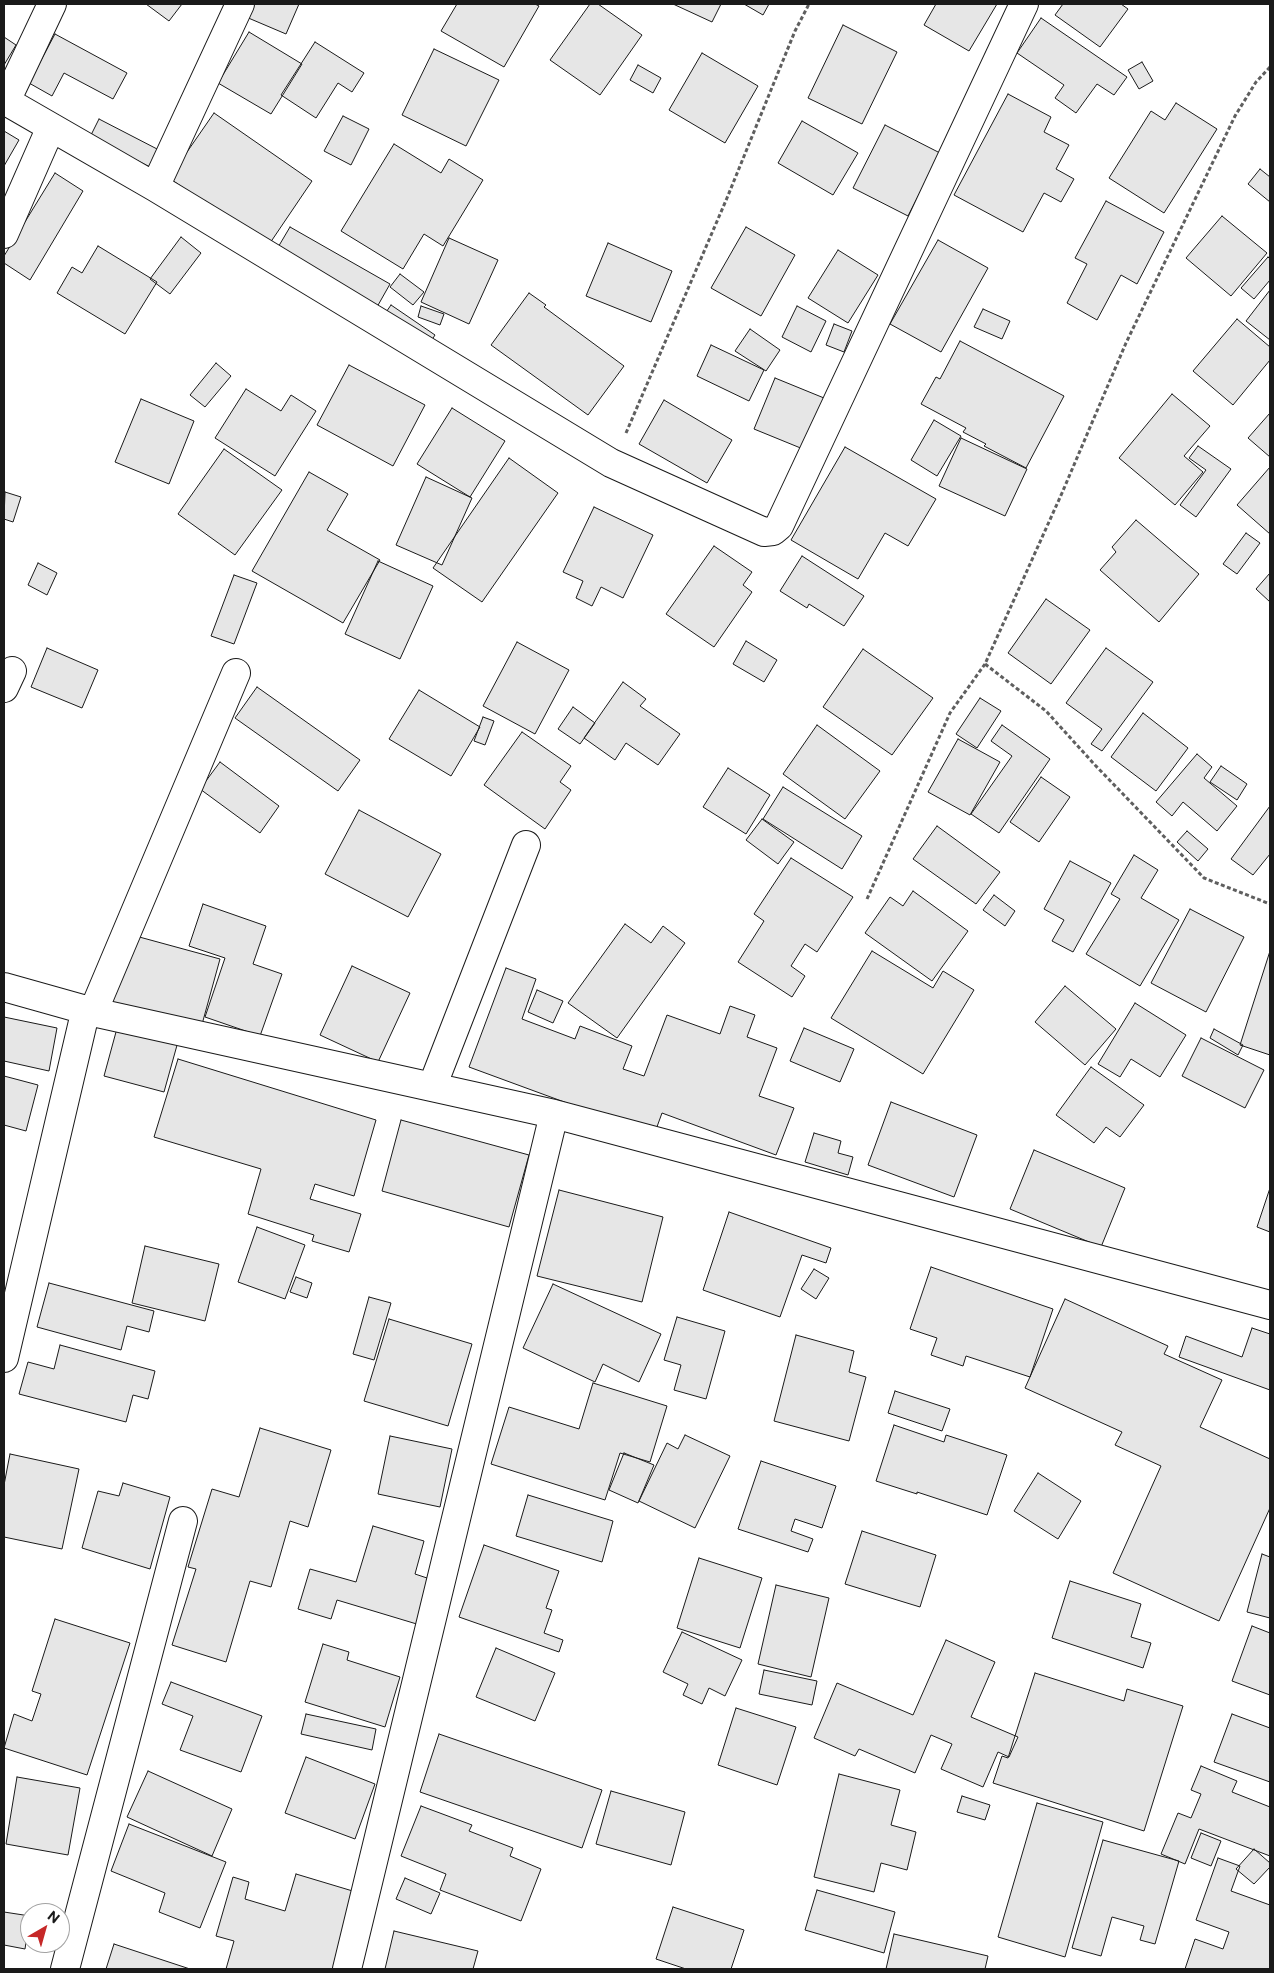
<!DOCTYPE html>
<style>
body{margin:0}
#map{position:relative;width:1274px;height:1973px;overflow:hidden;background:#fff;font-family:Commissioner,sans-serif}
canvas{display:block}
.frame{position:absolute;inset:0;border:5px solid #1a1a1a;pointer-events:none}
.north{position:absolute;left:20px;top:1903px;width:50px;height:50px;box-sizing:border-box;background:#fff;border:1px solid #a3a3a3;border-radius:50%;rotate:38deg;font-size:14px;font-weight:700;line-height:20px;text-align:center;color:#1a1a1a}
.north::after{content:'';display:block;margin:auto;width:18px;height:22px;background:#c62828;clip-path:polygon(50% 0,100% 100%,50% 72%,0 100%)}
</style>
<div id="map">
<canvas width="1274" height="1973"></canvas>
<div class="frame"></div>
<div class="north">N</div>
</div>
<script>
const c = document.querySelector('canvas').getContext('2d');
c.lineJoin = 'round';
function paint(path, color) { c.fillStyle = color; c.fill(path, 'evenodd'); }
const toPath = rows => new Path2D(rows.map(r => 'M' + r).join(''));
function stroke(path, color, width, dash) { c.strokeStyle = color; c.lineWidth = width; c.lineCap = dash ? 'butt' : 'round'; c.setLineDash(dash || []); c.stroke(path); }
const building = toPath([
 [146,4,182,4,169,21,146,4],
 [252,4,299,4,286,34,246,17,252,4],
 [457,4,535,4,539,6,504,67,441,31,457,4],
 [590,4,598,4,642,35,600,95,550,60,590,4],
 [673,4,721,4,712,22,673,4],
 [744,4,769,4,763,15,744,4],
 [936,4,997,4,969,51,924,25,936,4],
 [1063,4,1121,4,1128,9,1100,47,1055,15,1063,4],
 [1041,18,1127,77,1114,95,1097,84,1076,113,1055,98,1064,85,1017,53,1041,18],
 [843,25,897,52,862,124,808,98,843,25],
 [249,32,302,64,271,114,218,83,249,32],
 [55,34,127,73,113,99,64,73,52,96,29,83,55,34],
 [4,37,16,45,4,65,4,37],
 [315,42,364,73,352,92,338,83,316,118,281,95,315,42],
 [434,49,499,80,466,146,402,115,434,49],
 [702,53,758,86,725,143,669,110,702,53],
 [1142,62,1153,81,1139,89,1128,70,1142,62],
 [638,65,661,78,653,93,630,80,638,65],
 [1008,94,1051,117,1044,132,1069,145,1056,169,1074,179,1061,202,1044,193,1023,232,954,195,1008,94],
 [1176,103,1217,129,1164,213,1109,178,1151,111,1165,120,1176,103],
 [214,113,312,181,268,246,169,178,214,113],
 [343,116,369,129,351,165,324,151,343,116],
 [99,119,159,150,150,167,90,137,99,119],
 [802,121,858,153,833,195,778,163,802,121],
 [885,125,940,153,908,216,853,188,885,125],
 [4,131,19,140,4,166,4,131],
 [394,144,441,173,449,159,483,180,443,246,424,234,403,269,341,231,394,144],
 [1260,169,1270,177,1270,202,1248,184,1260,169],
 [55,173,83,191,30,280,4,263,4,256,55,173],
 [1106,201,1164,232,1137,284,1121,275,1097,320,1067,303,1087,264,1075,258,1106,201],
 [1222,216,1267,253,1231,296,1186,258,1222,216],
 [290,227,390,284,377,307,277,249,290,227],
 [746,227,795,255,761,316,711,288,746,227],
 [181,237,201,253,170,294,150,279,181,237],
 [449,238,498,260,469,324,421,302,449,238],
 [938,240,988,268,941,352,890,324,938,240],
 [608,243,672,271,651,322,586,296,608,243],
 [98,246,157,282,125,334,57,293,72,267,82,273,98,246],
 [838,250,878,275,848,323,808,298,838,250],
 [1268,257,1270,259,1270,280,1254,299,1241,288,1268,257],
 [400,274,424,292,413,305,390,287,400,274],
 [1270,290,1270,340,1246,321,1270,290],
 [529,293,546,305,544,307,624,366,588,415,491,345,529,293],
 [391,305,435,335,426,349,382,318,391,305],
 [421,306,444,314,440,325,418,317,421,306],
 [797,306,826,321,811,352,782,337,797,306],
 [983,309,1010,321,1002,339,974,327,983,309],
 [1237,319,1270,347,1270,360,1233,405,1193,371,1237,319],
 [834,324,852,331,844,352,826,345,834,324],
 [750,329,780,350,766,371,735,351,750,329],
 [960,341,1064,396,1026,468,984,446,986,444,963,432,966,428,921,404,936,377,940,379,960,341],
 [711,345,764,370,749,401,697,376,711,345],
 [216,363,231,376,205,407,190,395,216,363],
 [349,365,425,405,393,466,317,425,349,365],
 [775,378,824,398,803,449,754,429,775,378],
 [246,389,281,411,291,395,316,411,275,476,215,438,246,389],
 [1172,394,1210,426,1184,456,1203,472,1175,505,1119,458,1172,394],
 [141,399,194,421,169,484,115,462,141,399],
 [664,400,732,440,707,483,639,444,664,400],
 [452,408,505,441,470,497,417,464,452,408],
 [1270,413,1270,457,1248,438,1270,413],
 [934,420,961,436,937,476,911,460,934,420],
 [961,438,1027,469,1005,516,939,486,961,438],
 [1198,446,1231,469,1196,517,1180,505,1206,470,1189,458,1198,446],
 [845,447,936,499,908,546,885,533,858,579,791,540,845,447],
 [224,449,282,490,235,555,178,514,224,449],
 [509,458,558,493,482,602,433,568,509,458],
 [1270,467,1270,534,1237,505,1270,467],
 [309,472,348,494,327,530,380,560,343,623,252,571,309,472],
 [426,477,472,498,442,565,396,545,426,477],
 [5,492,21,497,13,522,4,519,5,492],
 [594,507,653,535,623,598,601,587,592,606,576,598,583,581,563,572,594,507],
 [1136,520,1199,574,1159,622,1100,570,1116,552,1112,547,1136,520],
 [1246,533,1260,543,1237,574,1223,564,1246,533],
 [714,546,752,572,743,585,752,592,714,647,666,614,714,546],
 [802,556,864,596,844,626,809,604,807,608,780,591,802,556],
 [378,561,433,586,400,659,345,634,378,561],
 [38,563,57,573,47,595,28,585,38,563],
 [1270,573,1270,602,1256,589,1270,573],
 [234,575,257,583,234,644,211,636,234,575],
 [1046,599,1090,630,1051,684,1008,653,1046,599],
 [746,641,777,660,764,682,733,664,746,641],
 [517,642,569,670,535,734,483,706,517,642],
 [47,648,98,670,82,708,31,687,47,648],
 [1106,648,1153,682,1102,751,1091,744,1102,729,1066,703,1106,648],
 [863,649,933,698,892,755,823,707,863,649],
 [623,682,646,699,640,706,680,734,658,765,626,743,615,760,584,738,623,682],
 [257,687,360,760,338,791,235,718,257,687],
 [419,690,480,727,451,776,389,739,419,690],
 [980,698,1001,711,977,748,956,734,980,698],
 [573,707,595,723,580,744,558,729,573,707],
 [1143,713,1188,748,1156,791,1111,757,1143,713],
 [483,717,494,721,485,745,474,741,483,717],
 [817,725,880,771,845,819,783,774,817,725],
 [1002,725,1050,759,999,833,971,814,1012,756,991,741,1002,725],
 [522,732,571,766,560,782,571,790,545,829,484,785,522,732],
 [958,739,1000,762,970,815,928,792,958,739],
 [1197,754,1212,767,1204,778,1237,806,1217,831,1183,802,1172,816,1156,802,1197,754],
 [220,762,279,806,260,833,200,789,220,762],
 [1221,766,1247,784,1237,800,1210,782,1221,766],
 [728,768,770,795,746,834,703,807,728,768],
 [1041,777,1070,797,1039,842,1010,822,1041,777],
 [783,787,862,836,842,869,763,819,783,787],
 [1270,806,1270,854,1253,875,1231,859,1270,806],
 [359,810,441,854,408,917,325,874,359,810],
 [762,819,794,842,778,864,746,840,762,819],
 [937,826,1000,872,976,904,913,859,937,826],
 [1187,831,1208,849,1198,861,1177,842,1187,831],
 [1134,855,1158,870,1141,898,1179,920,1140,986,1086,954,1120,899,1111,894,1134,855],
 [791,858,853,897,817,952,805,944,791,966,805,976,792,997,738,962,764,921,754,914,791,858],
 [1070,861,1111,883,1073,952,1052,941,1064,920,1044,909,1070,861],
 [913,891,968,931,932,981,865,933,890,897,903,906,913,891],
 [994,895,1015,911,1005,926,983,910,994,895],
 [203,904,266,926,253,964,282,974,260,1036,205,1017,225,958,189,946,203,904],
 [1190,909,1244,937,1206,1012,1151,983,1190,909],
 [625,924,651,943,663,926,685,943,617,1038,568,1003,625,924],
 [132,935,220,959,201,1028,105,1001,132,935],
 [872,951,933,988,943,971,974,990,923,1074,831,1018,872,951],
 [1270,951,1270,1055,1240,1045,1270,951],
 [352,966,410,993,378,1062,320,1035,352,966],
 [506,968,536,979,522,1019,575,1039,580,1026,632,1046,623,1069,644,1076,667,1015,720,1034,730,1006,755,1015,747,1037,777,1048,759,1096,794,1108,776,1155,662,1113,654,1135,469,1067,506,968],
 [1065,986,1116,1029,1085,1065,1035,1022,1065,986],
 [537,990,563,1001,553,1023,528,1012,537,990],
 [1135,1003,1186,1035,1160,1077,1131,1059,1120,1077,1098,1064,1135,1003],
 [4,1017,57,1028,49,1071,4,1061,4,1017],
 [119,1021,179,1038,164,1092,104,1076,119,1021],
 [804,1028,854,1049,840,1082,790,1061,804,1028],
 [1214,1029,1243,1045,1238,1055,1210,1038,1214,1029],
 [1201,1038,1264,1070,1245,1108,1182,1076,1201,1038],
 [178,1059,376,1120,354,1196,315,1184,310,1199,361,1214,349,1252,312,1241,314,1235,248,1214,261,1169,154,1137,178,1059],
 [1091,1067,1144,1105,1120,1137,1106,1127,1094,1143,1056,1115,1091,1067],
 [4,1076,38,1085,26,1131,4,1125,4,1076],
 [891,1102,977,1135,954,1197,868,1165,891,1102],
 [401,1120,529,1155,509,1227,382,1191,401,1120],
 [814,1133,841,1141,838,1153,853,1157,848,1175,805,1162,814,1133],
 [1034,1150,1125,1188,1101,1247,1010,1209,1034,1150],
 [1270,1188,1270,1232,1257,1227,1270,1188],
 [559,1190,663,1217,642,1302,537,1276,559,1190],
 [729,1212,831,1248,826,1263,802,1255,780,1317,703,1290,729,1212],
 [257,1227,305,1245,285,1299,238,1282,257,1227],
 [145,1246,219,1264,205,1321,132,1303,145,1246],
 [931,1267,1053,1309,1030,1377,966,1356,963,1366,931,1355,937,1338,910,1329,931,1267],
 [814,1269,829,1278,816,1299,801,1289,814,1269],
 [296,1277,312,1283,307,1298,290,1292,296,1277],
 [49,1283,154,1311,149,1332,127,1326,121,1350,37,1327,49,1283],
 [553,1284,661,1334,639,1382,603,1364,595,1382,523,1348,553,1284],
 [369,1297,391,1303,374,1360,353,1354,369,1297],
 [1065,1299,1168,1346,1164,1354,1222,1380,1200,1427,1270,1459,1270,1508,1219,1621,1113,1573,1161,1466,1115,1445,1122,1432,1025,1388,1065,1299],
 [677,1317,725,1331,706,1399,674,1390,681,1365,664,1360,677,1317],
 [389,1319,472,1344,448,1426,364,1401,389,1319],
 [1252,1328,1270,1334,1270,1390,1179,1357,1186,1336,1242,1357,1252,1328],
 [796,1335,854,1351,849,1372,866,1377,849,1441,774,1421,796,1335],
 [60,1345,155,1371,148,1399,133,1395,126,1422,19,1394,28,1362,54,1369,60,1345],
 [593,1383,667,1406,650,1462,620,1453,605,1500,491,1464,509,1407,579,1429,593,1383],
 [895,1391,950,1409,942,1431,888,1413,895,1391],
 [894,1425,944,1442,946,1435,1007,1455,987,1515,917,1492,917,1494,876,1481,894,1425],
 [260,1428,331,1450,308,1527,290,1521,271,1587,250,1581,226,1662,172,1645,196,1569,188,1567,212,1489,239,1497,260,1428],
 [685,1435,730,1456,695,1528,639,1501,667,1443,678,1449,685,1435],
 [390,1436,452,1449,440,1507,378,1494,390,1436],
 [624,1453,654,1465,638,1503,609,1490,624,1453],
 [10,1454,79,1469,62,1549,4,1537,4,1485,10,1454],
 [761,1461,836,1486,822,1528,795,1519,791,1531,813,1539,808,1552,738,1529,761,1461],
 [1038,1473,1081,1501,1058,1539,1014,1511,1038,1473],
 [123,1483,170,1497,150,1569,82,1548,98,1491,119,1496,123,1483],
 [528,1495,613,1521,602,1562,516,1536,528,1495],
 [373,1526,424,1541,415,1574,433,1580,420,1625,337,1600,331,1619,298,1609,310,1569,356,1582,373,1526],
 [862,1531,936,1555,920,1607,845,1584,862,1531],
 [484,1545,559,1571,546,1608,552,1610,544,1633,563,1640,559,1652,459,1617,484,1545],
 [1262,1554,1270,1557,1270,1618,1247,1612,1262,1554],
 [699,1558,762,1578,740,1648,677,1628,699,1558],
 [1070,1581,1141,1604,1131,1637,1151,1643,1143,1668,1052,1638,1070,1581],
 [776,1585,829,1598,811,1677,758,1664,776,1585],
 [55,1619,130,1643,87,1775,4,1748,14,1714,32,1721,41,1694,32,1691,55,1619],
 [1252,1626,1270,1633,1270,1695,1232,1681,1252,1626],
 [682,1632,742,1660,725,1696,709,1688,702,1704,683,1695,688,1684,663,1672,682,1632],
 [946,1640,995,1662,971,1717,1018,1737,1009,1757,998,1752,983,1787,941,1769,952,1744,931,1735,915,1773,859,1749,855,1756,814,1738,837,1683,913,1715,946,1640],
 [323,1644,349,1652,347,1660,400,1677,385,1727,305,1702,323,1644],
 [496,1648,555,1673,535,1721,476,1697,496,1648],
 [764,1670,817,1681,812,1705,759,1694,764,1670],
 [1035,1673,1124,1701,1127,1689,1183,1706,1144,1831,993,1783,1002,1756,1008,1758,1035,1673],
 [171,1682,262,1716,241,1772,180,1750,193,1716,162,1704,171,1682],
 [736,1708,796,1727,777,1785,718,1765,736,1708],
 [306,1714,376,1729,372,1750,301,1734,306,1714],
 [1232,1714,1270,1728,1270,1782,1214,1762,1232,1714],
 [439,1734,602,1790,582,1848,420,1792,439,1734],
 [306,1757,375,1784,355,1839,285,1813,306,1757],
 [1201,1766,1237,1781,1232,1792,1270,1807,1270,1856,1199,1829,1185,1864,1161,1854,1178,1813,1191,1818,1201,1794,1191,1790,1201,1766],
 [148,1771,232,1809,212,1856,127,1817,148,1771],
 [839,1774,900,1790,891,1825,916,1832,907,1870,881,1863,874,1892,814,1877,839,1774],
 [17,1777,80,1788,68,1855,6,1844,17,1777],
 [611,1791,685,1812,671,1865,596,1844,611,1791],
 [962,1796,990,1805,985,1820,957,1812,962,1796],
 [1037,1803,1103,1822,1065,1957,998,1937,1037,1803],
 [421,1806,472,1825,469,1831,513,1848,510,1856,541,1869,521,1921,440,1890,446,1874,401,1856,421,1806],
 [129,1824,226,1862,200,1928,159,1912,165,1893,111,1871,129,1824],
 [1201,1833,1221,1841,1211,1866,1191,1858,1201,1833],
 [1103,1840,1179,1861,1155,1944,1140,1940,1144,1926,1112,1917,1101,1956,1072,1948,1103,1840],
 [1254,1849,1270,1863,1270,1867,1254,1884,1236,1869,1254,1849],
 [1218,1858,1240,1866,1231,1891,1270,1905,1270,1969,1185,1969,1195,1939,1223,1949,1229,1932,1196,1920,1218,1858],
 [296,1874,356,1892,333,1969,226,1969,234,1941,216,1936,233,1877,249,1882,245,1899,285,1911,296,1874],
 [405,1878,440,1893,431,1914,396,1899,405,1878],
 [817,1890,895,1912,884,1953,805,1930,817,1890],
 [673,1907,744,1930,731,1969,686,1969,656,1959,673,1907],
 [4,1912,30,1916,25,1949,4,1945,4,1912],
 [394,1931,478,1951,473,1969,385,1969,394,1931],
 [894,1934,988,1956,985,1969,886,1969,894,1934],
 [114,1944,190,1969,106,1969,114,1944]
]);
const path = toPath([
 [1270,67,1256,82,1235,116,1126,343,1062,493,985,664,1046,711,1095,765,1204,878,1270,904],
 [626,433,727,198,795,31,809,4],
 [867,899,950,713,985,664]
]);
const street = toPath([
 [4,100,155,187,611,463,764,532,773,531,779,526,1024,4],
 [6,101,52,4],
 [155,187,240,4],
 [4,234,51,127],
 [4,688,12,671],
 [4,987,93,1012,554,1114,1270,1305],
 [93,1012,236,673],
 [432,1087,526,845],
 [4,1358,86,1009],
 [65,1969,183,1521],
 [347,1969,554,1114]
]);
paint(building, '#e6e6e6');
stroke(building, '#1a1a1a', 1);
stroke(street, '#1a1a1a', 30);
stroke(path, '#5f5f5f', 3, [4, 2.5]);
stroke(street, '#fff', 28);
</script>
